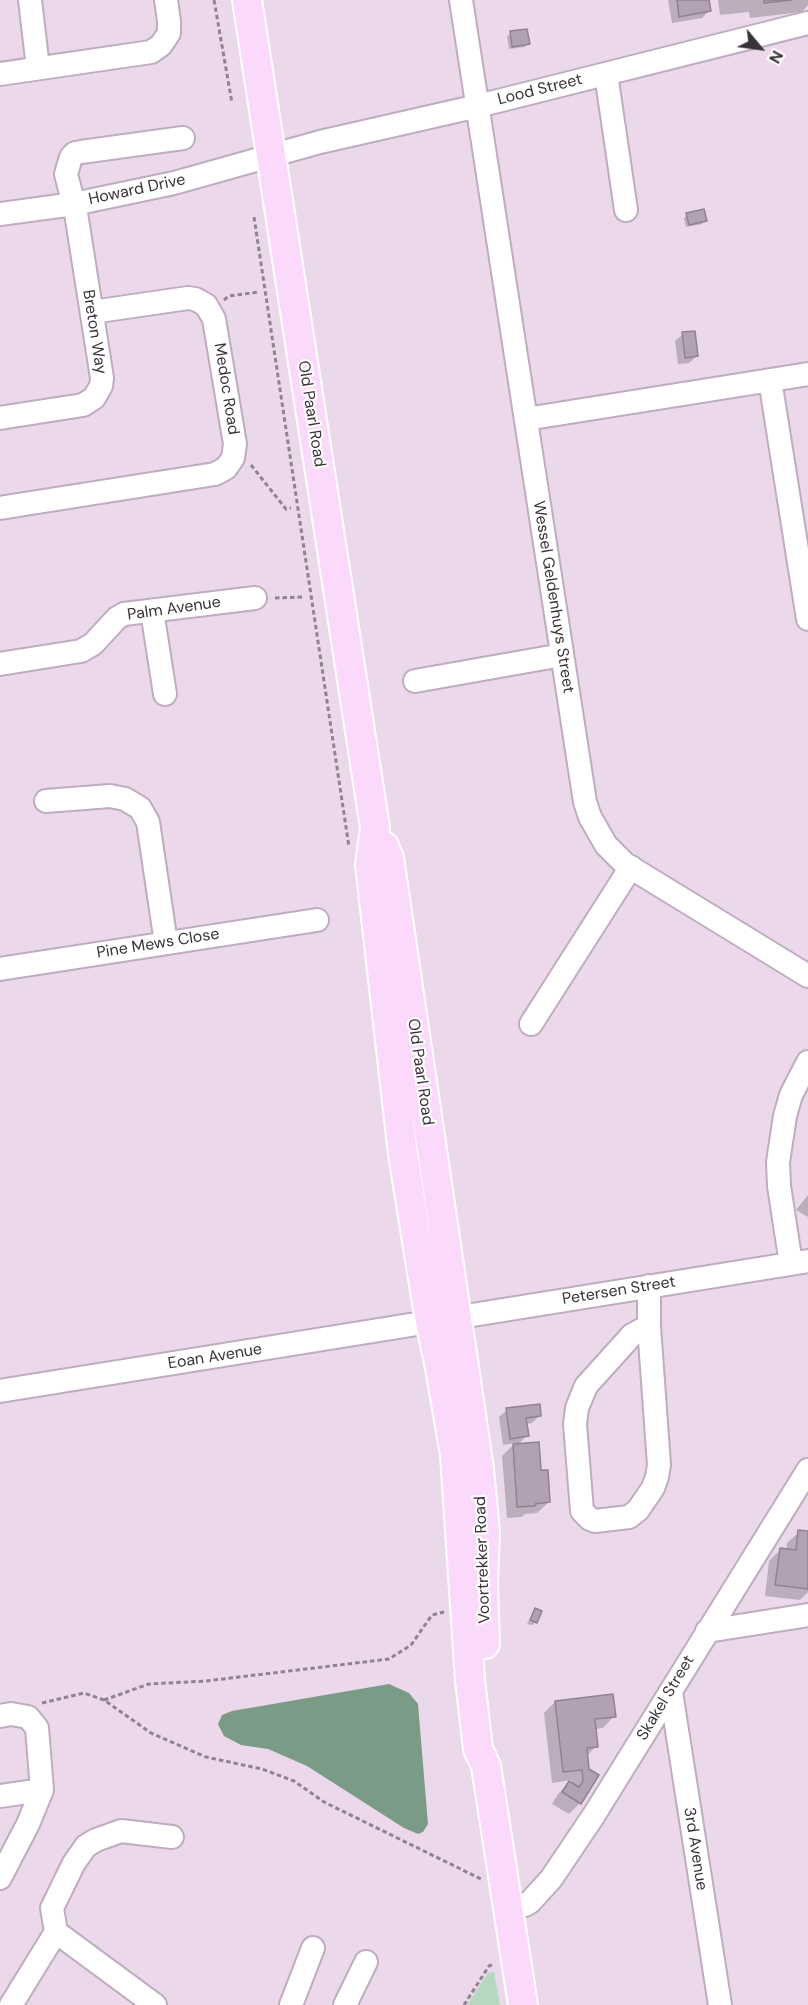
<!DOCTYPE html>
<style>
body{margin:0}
#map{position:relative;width:808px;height:2005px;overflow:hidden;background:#ebd9eb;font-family:"DM Sans",sans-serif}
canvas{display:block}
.north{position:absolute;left:730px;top:18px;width:60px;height:60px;-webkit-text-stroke:4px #fff;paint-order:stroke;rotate:119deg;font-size:16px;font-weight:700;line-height:24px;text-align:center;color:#393239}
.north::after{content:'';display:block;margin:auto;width:21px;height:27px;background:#393239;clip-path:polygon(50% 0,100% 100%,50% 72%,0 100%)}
</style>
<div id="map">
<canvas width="808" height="2005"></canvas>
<div class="north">N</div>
</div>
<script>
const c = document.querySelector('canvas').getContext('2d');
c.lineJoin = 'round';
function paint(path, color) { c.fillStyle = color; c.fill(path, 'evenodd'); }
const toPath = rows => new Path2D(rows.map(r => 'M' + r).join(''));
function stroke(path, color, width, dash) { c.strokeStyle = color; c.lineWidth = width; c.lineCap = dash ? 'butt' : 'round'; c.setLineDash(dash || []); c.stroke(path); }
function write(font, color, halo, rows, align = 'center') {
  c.font = font + ' "DM Sans",sans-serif'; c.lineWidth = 4.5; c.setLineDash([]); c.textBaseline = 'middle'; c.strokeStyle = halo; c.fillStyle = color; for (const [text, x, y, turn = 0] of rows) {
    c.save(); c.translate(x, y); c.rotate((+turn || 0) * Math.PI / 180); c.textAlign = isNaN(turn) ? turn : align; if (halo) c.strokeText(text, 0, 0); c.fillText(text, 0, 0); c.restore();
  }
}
const green = toPath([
 [494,1972,500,2005,467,2005,488,1973]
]);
const water = toPath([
 [389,1684,409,1693,418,1704,428,1824,423,1832,418,1834,404,1828,307,1766,268,1749,241,1745,224,1736,218,1724,222,1715,232,1711]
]);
const shadow = toPath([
 [668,0,707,0,709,11,702,18,672,23],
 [718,0,808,0,808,5,802,12,750,18,749,12,720,15],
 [511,33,528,43,525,47,509,49,507,36],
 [687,215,705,220,702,224,686,227,684,218],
 [683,334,697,356,689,363,678,364,675,341],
 [808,1195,808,1217,796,1210],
 [507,1410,540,1415,532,1423,526,1424,527,1435,518,1445,540,1472,549,1502,537,1513,525,1514,522,1517,507,1518,502,1456,515,1443,503,1445,499,1417],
 [799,1532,808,1533,808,1592,800,1600,765,1596,769,1561,780,1550,786,1551,787,1543],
 [535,1610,536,1622,532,1625,527,1624],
 [555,1702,614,1716,603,1728,594,1729,596,1746,586,1757,580,1803,569,1814,552,1804,558,1794,572,1780,552,1783,544,1713]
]);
const building = toPath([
 [677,0,709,0,711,11,679,17,677,0],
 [764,0,792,0,764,3,764,0],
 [527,29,530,44,512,47,510,31,527,29],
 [704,209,707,221,689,225,686,213,704,209],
 [695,331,698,356,685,358,682,332,695,331],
 [540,1404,541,1416,526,1418,529,1436,510,1439,506,1408,540,1404],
 [539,1442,541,1470,548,1470,550,1502,535,1504,535,1506,517,1507,513,1444,539,1442],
 [798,1530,808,1531,808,1589,775,1585,780,1548,796,1550,798,1530],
 [535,1608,542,1611,537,1623,530,1620,535,1608],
 [613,1694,616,1717,595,1719,598,1747,587,1748,589,1769,599,1775,581,1804,562,1792,569,1781,579,1787,583,1781,582,1770,563,1772,555,1701,613,1694]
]);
const path = toPath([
 [214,0,232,103],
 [254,217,349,847],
 [224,300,229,296,259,292],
 [251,465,286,509,291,508],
 [275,598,305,597],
 [104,1700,149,1684,206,1681,389,1659,411,1645,432,1615,444,1612],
 [42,1703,84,1693,104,1700,151,1733,206,1757,262,1769,294,1781,324,1802,481,1879],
 [464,2005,489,1966,494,1964]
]);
const minor = toPath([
 [30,0,38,68],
 [461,0,585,802,590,817,606,845,625,864,808,976],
 [0,74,151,52,161,45,169,33,169,21,166,0],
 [606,74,626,210],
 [0,214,74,204,174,183,320,142,478,106,808,23],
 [770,380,808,619],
 [0,418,83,405,94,398,101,386,102,378,76,213,66,174,71,157,75,153,81,152,183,138],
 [526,419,808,374],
 [0,508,215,474,226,468,233,458,235,444,214,319,206,305,195,299,188,298,92,312],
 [152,611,165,694],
 [0,664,81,651,93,644,117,618,124,614,255,598],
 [415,681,562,655],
 [46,801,110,796,125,799,140,808,148,822,166,943],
 [0,969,317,920],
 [531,1024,631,867],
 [791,1264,779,1186,778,1162,785,1116,791,1095,808,1062],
 [649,1286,649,1326,632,1335,586,1386,577,1408,575,1424,582,1511,590,1519,595,1521,629,1517,638,1510,653,1488,657,1477,659,1465,649,1326],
 [0,1391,808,1261],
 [707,1631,808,1615],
 [671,1692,720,2005],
 [0,1716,11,1714,28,1717,37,1728,42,1790,28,1824,0,1878],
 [0,1796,42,1790],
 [508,1908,525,1905,530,1902,551,1879,594,1815,808,1470],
 [56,1932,155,2005],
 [11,2005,56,1932,52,1908,74,1863,86,1846,96,1840,121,1831,172,1837],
 [291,2005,313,1948],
 [345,2005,366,1962]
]);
const major = toPath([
 [247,0,375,828,370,865,403,1154,430,1322,439,1362,455,1455,470,1680,478,1749,486,1766,523,2005],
 [384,846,389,858,479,1469,485,1532,483,1584,485,1644]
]);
const streetNames = [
 ["Lood Street",540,90,-14],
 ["Howard Drive",137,190,-12],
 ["Breton Way",94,332,81],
 ["Medoc Road",226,389,81],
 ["Old Paarl Road",311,414,81],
 ["Wessel Geldenhuys Street",553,597,81],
 ["Palm Avenue",174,609,-8],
 ["Pine Mews Close",158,944,-9],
 ["Old Paarl Road",420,1072,82],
 ["Petersen Street",619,1291,-9],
 ["Eoan Avenue",215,1357,-9],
 ["Voortrekker Road",483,1560,-92],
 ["Skakel Street",666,1698,-59],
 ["3rd Avenue",695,1849,81]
];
paint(green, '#b6d8c1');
paint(water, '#7a9c86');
paint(shadow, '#0003');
paint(building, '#b2a1b2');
stroke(building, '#918192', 1.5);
stroke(minor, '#beadbe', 26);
stroke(major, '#fff', 32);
stroke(path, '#8f838f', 3, [4.5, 3]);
stroke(minor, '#fff', 22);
stroke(major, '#fad9fb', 28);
write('16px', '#393239', '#fff', streetNames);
</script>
